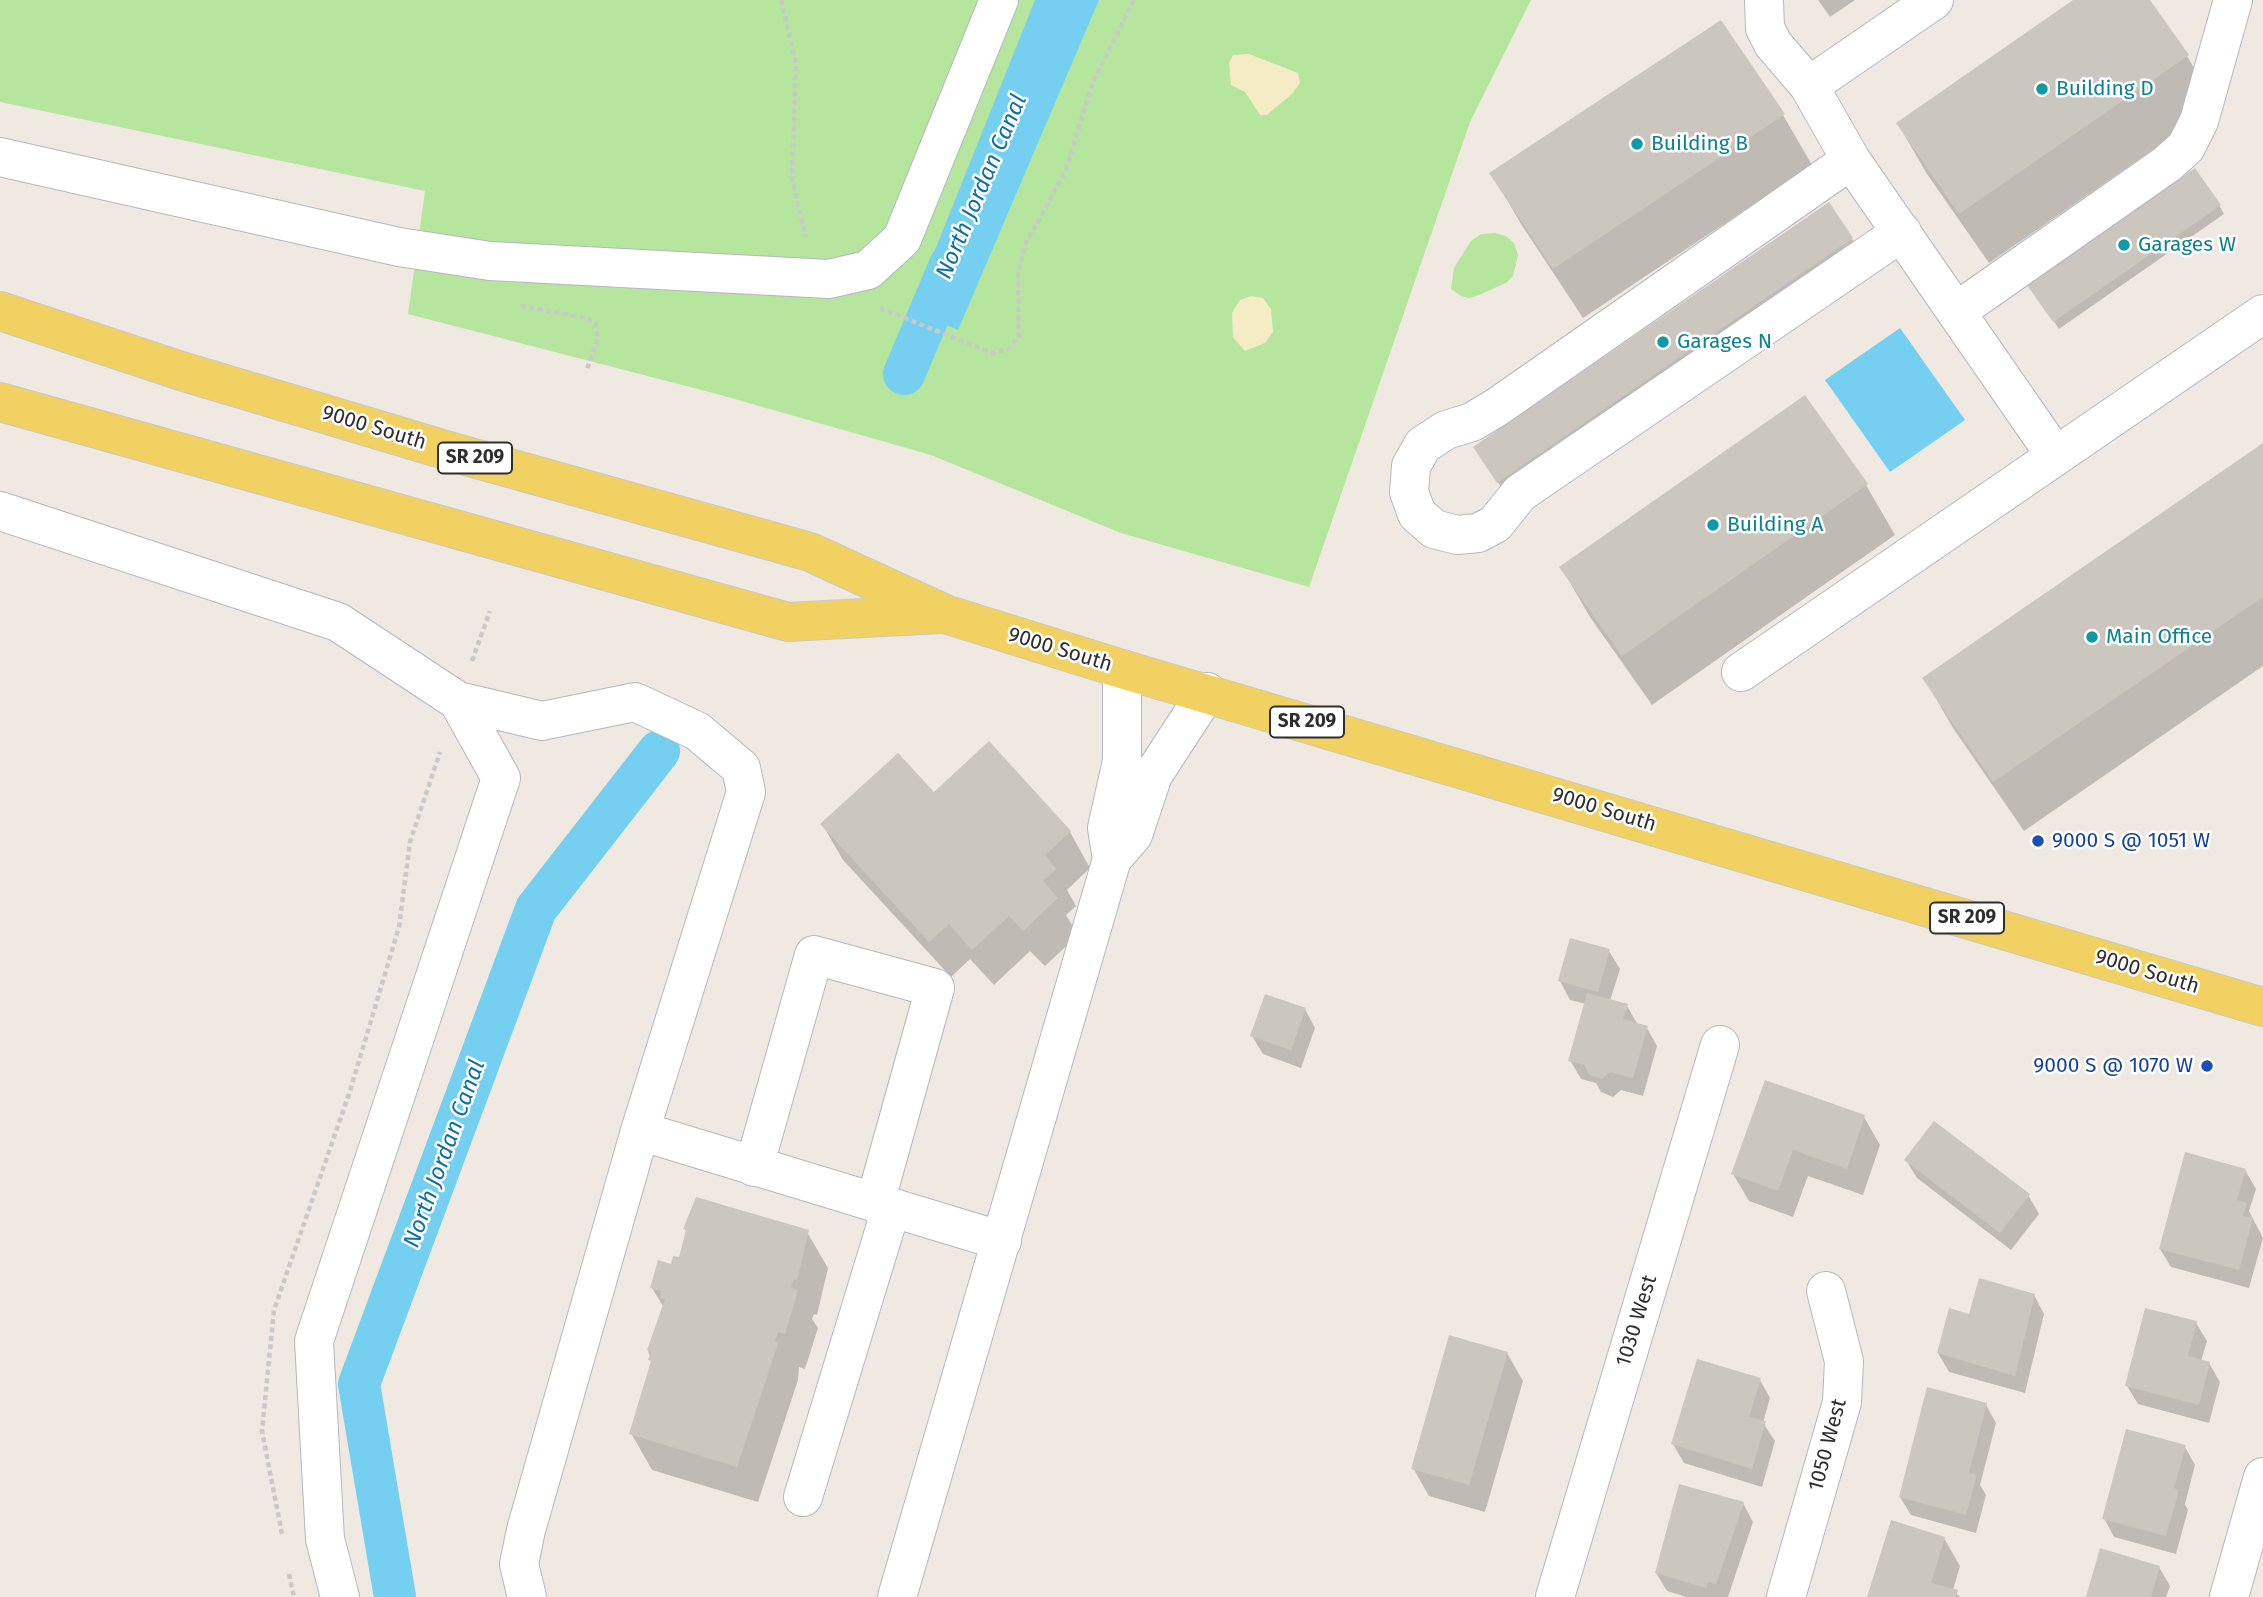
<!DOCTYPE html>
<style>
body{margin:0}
canvas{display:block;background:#efe9e1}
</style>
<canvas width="2263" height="1597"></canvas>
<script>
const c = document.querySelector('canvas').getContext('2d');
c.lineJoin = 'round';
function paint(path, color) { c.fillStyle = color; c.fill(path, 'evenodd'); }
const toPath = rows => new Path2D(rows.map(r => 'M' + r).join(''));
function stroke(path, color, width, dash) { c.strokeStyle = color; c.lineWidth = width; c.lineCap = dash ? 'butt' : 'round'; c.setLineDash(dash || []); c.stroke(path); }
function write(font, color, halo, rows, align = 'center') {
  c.font = font + ' "Fira Sans",sans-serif'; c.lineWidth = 5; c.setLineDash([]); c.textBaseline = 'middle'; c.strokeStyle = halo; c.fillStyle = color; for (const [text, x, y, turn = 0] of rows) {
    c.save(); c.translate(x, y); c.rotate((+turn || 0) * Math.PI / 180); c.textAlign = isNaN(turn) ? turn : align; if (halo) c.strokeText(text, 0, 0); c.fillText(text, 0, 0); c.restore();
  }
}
const green = toPath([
 [0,0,1531,0,1470,122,1309,587,1121,533,931,455,717,394,408,314,425,191,0,102],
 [1495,233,1506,236,1514,243,1518,255,1513,276,1506,283,1479,295,1469,298,1461,296,1451,289,1454,268,1471,241,1481,234]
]);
const sand = toPath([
 [1249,54,1298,73,1300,83,1293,93,1267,115,1260,115,1245,92,1231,85,1229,63,1233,55],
 [1251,296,1263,298,1271,309,1273,332,1265,343,1245,351,1233,337,1232,313,1240,300]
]);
const water = toPath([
 [1035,0,1099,0,958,330,911,310],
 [1900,328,1965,420,1890,472,1825,380]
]);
const shadow = toPath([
 [1818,0,1855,0,1830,17],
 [2076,0,2148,0,2187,56,2216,106,1989,263,1927,174,1898,124],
 [1783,115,1812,165,1583,318,1521,224,1492,174],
 [2219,205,2224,214,2059,329,2035,294],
 [1852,239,1857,247,1503,490,1481,456],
 [2263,445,2263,666,2024,831,1953,728,1924,678],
 [1866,485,1895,535,1652,705,1590,617,1561,567],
 [822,824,1070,832,1090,868,1067,890,1076,906,1066,915,1078,935,1045,966,1030,951,994,985,970,959,951,977,843,860],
 [1609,951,1620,969,1610,1001,1627,1006,1638,1025,1647,1028,1657,1046,1643,1096,1621,1090,1613,1097,1601,1092,1596,1083,1581,1079,1570,1060,1586,1004,1570,1000,1560,981],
 [1305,1009,1315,1028,1301,1068,1263,1054,1252,1036],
 [1864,1117,1880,1145,1863,1195,1808,1176,1793,1217,1749,1201,1733,1174],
 [1906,1160,2028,1195,2039,1214,2011,1250,1917,1178],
 [2245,1170,2256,1189,2249,1211,2263,1238,2249,1288,2171,1267,2160,1249],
 [685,1229,807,1232,828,1268,817,1315,814,1314,812,1319,818,1328,805,1369,799,1367,798,1380,758,1502,652,1470,631,1433,652,1364,648,1350,664,1308,652,1288,680,1259,687,1233],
 [2034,1295,2044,1314,2025,1393,1949,1372,1938,1353,1970,1316],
 [2196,1323,2207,1341,2201,1361,2209,1363,2220,1382,2209,1423,2138,1404,2127,1386],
 [1507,1353,1523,1381,1485,1512,1429,1496,1413,1468],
 [1760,1380,1770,1398,1763,1423,1775,1441,1762,1487,1684,1463,1673,1444],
 [1986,1405,1996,1423,1980,1485,1986,1495,1976,1533,1911,1515,1900,1497],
 [2185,1447,2195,1465,2185,1504,2188,1510,2176,1554,2114,1537,2104,1518],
 [1743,1503,1753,1522,1728,1597,1687,1597,1667,1591,1656,1573],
 [1944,1538,1960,1566,1953,1590,1960,1597,1869,1597],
 [2159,1567,2170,1586,2166,1597,2087,1597]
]);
const canal = toPath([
 [904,374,950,265],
 [395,1597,359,1384,536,909,659,751]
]);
const building = toPath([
 [2073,0,2150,0,2189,55,1959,214,1896,123],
 [1721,20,1785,114,1553,269,1489,173],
 [2195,168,2221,205,2053,322,2027,285],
 [1829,202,1853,238,1497,483,1473,447],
 [1805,395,1868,484,1622,656,1559,567],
 [2263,443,2263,597,1993,782,1922,678],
 [989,741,1071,831,1045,855,1056,869,1043,881,1058,898,1023,931,1009,916,972,950,949,924,929,942,820,824,898,753,934,792],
 [1570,938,1610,949,1598,992,1558,981],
 [1587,993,1628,1004,1623,1019,1648,1026,1633,1078,1610,1072,1602,1079,1588,1074,1585,1065,1568,1061],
 [1265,994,1306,1008,1291,1050,1250,1036],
 [1765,1080,1865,1115,1847,1169,1793,1150,1778,1191,1731,1174],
 [1934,1121,2030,1194,2000,1233,1904,1160],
 [2185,1152,2246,1169,2237,1200,2247,1203,2243,1216,2253,1218,2239,1270,2159,1249],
 [696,1197,809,1230,797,1280,794,1279,791,1287,798,1290,785,1334,778,1332,775,1342,778,1343,737,1467,629,1434,651,1361,648,1360,651,1352,647,1350,665,1299,660,1298,661,1291,650,1288,658,1260,671,1264,673,1256,679,1257,686,1230,683,1229],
 [1979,1278,2035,1294,2015,1376,1937,1353,1949,1308,1969,1314],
 [2145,1308,2197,1321,2188,1356,2210,1362,2199,1405,2125,1386],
 [1449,1335,1508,1352,1469,1485,1411,1469],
 [1697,1359,1761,1378,1749,1417,1766,1421,1752,1469,1671,1444],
 [1927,1387,1987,1403,1969,1473,1977,1475,1966,1515,1899,1497],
 [2126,1429,2186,1445,2174,1488,2179,1490,2166,1536,2102,1519],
 [1679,1484,1744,1502,1716,1584,1708,1582,1706,1588,1655,1573],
 [1891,1520,1945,1537,1931,1583,1958,1590,1956,1597,1867,1597],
 [2100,1548,2160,1566,2151,1597,2086,1597]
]);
const path = toPath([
 [781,0,796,64,792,179,806,237],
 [521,306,587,318,595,323,598,338,586,372],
 [880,308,992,353,1008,349,1019,337,1018,274,1026,243,1065,172,1093,82,1134,0],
 [472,661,490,611],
 [282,1534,262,1431,274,1310,350,1091,399,927,410,842,440,752],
 [289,1574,294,1597]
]);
const minor = toPath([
 [1764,0,1765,28,1773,44,1809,86,1851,160,2055,455],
 [1809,86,1934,0],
 [0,157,399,247,490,261,829,279,868,270,902,239,999,0],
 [1851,160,1497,407,1472,422,1446,430,1423,445,1411,466,1409,492,1417,514,1434,529,1457,535,1478,533,1495,524,1520,493,1902,232],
 [1957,311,2167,164,2186,147,2199,121,2233,0],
 [0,511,338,622,458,701,542,721,635,702,697,731,741,768,746,792,640,1131],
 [1741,672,2263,314],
 [1112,859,1133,835,1153,775,1207,692],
 [754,1167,814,955,935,988,875,1203],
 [803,1497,891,1209],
 [340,1597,325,1539,314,1341,501,778,458,701],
 [527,1597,519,1564,526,1530,640,1131,1002,1241],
 [897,1597,1112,859,1107,828,1122,761,1122,669],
 [1555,1597,1720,1045],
 [1786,1597,1842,1402,1844,1361,1826,1291],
 [2229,1597,2263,1477]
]);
const major = toPath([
 [0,311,181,371,452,452,810,552,945,614,1122,669,2263,1007],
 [0,402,788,622,941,614]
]);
const markers = [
 [2042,89,7,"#0f9aa8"],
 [1637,144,7,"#0f9aa8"],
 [2124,245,7,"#0f9aa8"],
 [1663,342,7,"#0f9aa8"],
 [1713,525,7,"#0f9aa8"],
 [2092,637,7,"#0f9aa8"],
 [2038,841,7,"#1a4fb4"],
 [2207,1066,7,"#1a4fb4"]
];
const shields = [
 [475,458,74],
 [1307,722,74],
 [1967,918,74]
];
const shieldNames = [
 ["SR 209",475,458],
 ["SR 209",1307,722],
 ["SR 209",1967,918]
];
const cultureNames = [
 ["Building D",2056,89],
 ["Building B",1651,144],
 ["Garages W",2138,245],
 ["Garages N",1677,342],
 ["Building A",1727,525],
 ["Main Office",2106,637]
];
const streetNames = [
 ["9000 South",374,428,17],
 ["9000 South",1060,650,17],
 ["9000 South",1604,810,17],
 ["9000 South",2147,972,17],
 ["1030 West",1637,1321,-73],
 ["1050 West",1828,1445,-75]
];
const transitNames = [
 ["9000 S @ 1051 W",2052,841],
 ["9000 S @ 1070 W",2193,1066,"right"]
];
const waterNames = [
 ["North Jordan Canal",982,187,-67],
 ["North Jordan Canal",445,1154,-70]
];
paint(green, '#b6e59e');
paint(sand, '#f3ecc5');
paint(water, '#75cff0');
paint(shadow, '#0003');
stroke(canal, '#75cff0', 42);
paint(building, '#cbc7bf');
stroke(minor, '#b4b7c1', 40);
stroke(major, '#c9c9c9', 40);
stroke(path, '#c9c9c9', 4.5, [5, 3.5]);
stroke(minor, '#fff', 38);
stroke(major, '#f2d163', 38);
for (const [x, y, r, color] of markers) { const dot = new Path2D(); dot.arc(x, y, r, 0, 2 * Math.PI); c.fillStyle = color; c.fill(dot); stroke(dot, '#fff', 2.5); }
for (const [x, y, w] of shields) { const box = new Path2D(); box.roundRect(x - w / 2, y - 15.5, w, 31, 5); c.fillStyle = '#fff'; c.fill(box); stroke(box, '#2e2e2e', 2); }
write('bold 19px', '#2e2e2e', null, shieldNames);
write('21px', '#0d838f', '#fff', cultureNames, 'left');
write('21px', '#2e2e2e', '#fff', streetNames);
write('21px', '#164399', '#fff', transitNames, 'left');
write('italic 23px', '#0d6fa3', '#fff', waterNames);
</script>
